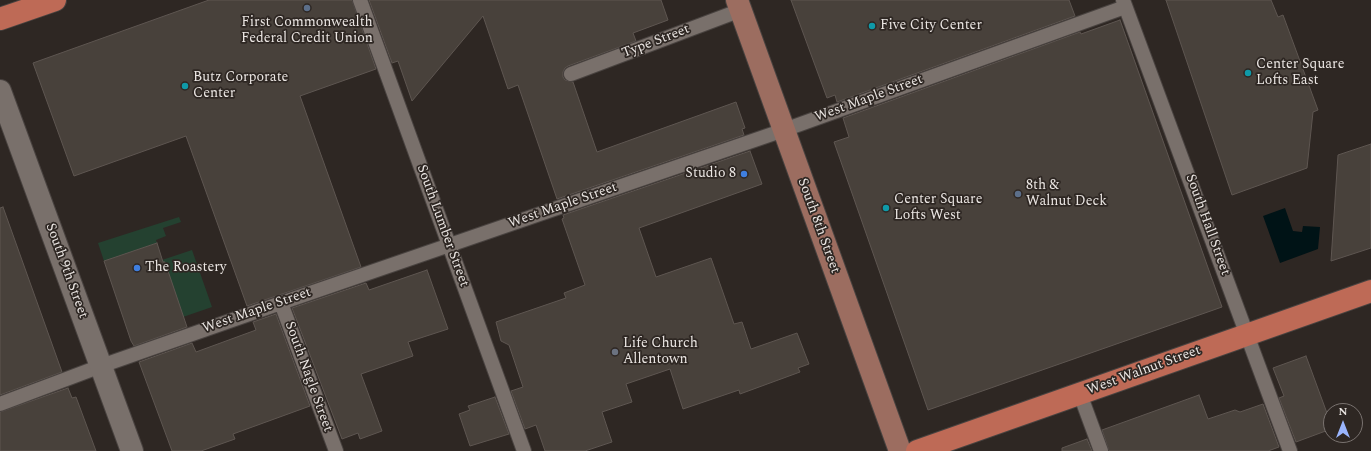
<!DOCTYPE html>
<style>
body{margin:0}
#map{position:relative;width:1371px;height:451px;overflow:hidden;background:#2e2723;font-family:Spectral,serif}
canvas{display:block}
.north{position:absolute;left:1323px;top:403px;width:40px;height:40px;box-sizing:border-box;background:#2e2723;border:1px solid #7a7370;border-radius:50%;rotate:0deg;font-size:11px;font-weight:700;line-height:16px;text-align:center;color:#ebe6e3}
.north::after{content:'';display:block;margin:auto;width:14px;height:18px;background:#9ab5fd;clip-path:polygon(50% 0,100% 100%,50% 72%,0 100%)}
</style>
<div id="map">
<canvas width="1371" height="451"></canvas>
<div class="north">N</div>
</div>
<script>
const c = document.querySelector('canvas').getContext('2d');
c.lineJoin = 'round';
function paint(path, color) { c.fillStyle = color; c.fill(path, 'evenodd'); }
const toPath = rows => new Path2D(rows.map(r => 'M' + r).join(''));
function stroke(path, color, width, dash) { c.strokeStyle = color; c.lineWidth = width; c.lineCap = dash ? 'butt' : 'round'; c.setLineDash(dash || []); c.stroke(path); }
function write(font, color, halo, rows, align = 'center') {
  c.font = font + ' Spectral,serif'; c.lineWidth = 3.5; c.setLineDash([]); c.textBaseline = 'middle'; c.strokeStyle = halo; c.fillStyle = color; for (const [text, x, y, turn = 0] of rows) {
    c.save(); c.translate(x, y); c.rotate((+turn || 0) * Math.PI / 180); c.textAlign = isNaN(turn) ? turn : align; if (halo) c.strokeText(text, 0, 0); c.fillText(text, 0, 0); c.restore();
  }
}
const green = toPath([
 [179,217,181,222,163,228,166,236,156,240,157,243,104,261,98,243],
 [192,250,212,307,183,317,165,262,163,262,162,260]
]);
const water = toPath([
 [1285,208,1293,231,1302,232,1303,226,1320,227,1318,249,1280,263,1263,216]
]);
const building = toPath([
 [209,0,352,0,376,69,300,96,361,267,247,306,186,136,74,176,33,63,209,0],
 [369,0,661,0,668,20,633,33,636,41,568,66,565,68,563,72,563,77,565,80,573,82,597,152,736,102,745,128,742,129,744,135,557,199,518,85,508,89,483,16,412,101,398,61,392,63,369,0],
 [791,0,1069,0,1075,16,837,102,835,95,827,98,791,0],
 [1166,0,1271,0,1278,17,1283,15,1318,110,1313,112,1307,168,1232,195,1166,0],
 [1120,20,1222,307,928,410,834,142,849,137,843,118,1080,32,1081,34,1120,20],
 [1371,144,1371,248,1331,261,1338,155,1371,144],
 [750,151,762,184,639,228,656,277,711,258,734,324,742,322,751,349,797,333,809,364,798,368,800,372,740,394,739,390,683,409,670,369,626,384,632,402,602,412,612,442,585,451,545,451,536,425,525,429,511,391,523,387,509,345,501,341,496,322,566,298,564,293,585,285,562,219,564,218,563,215,750,151],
 [3,207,62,372,0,395,0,208,3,207],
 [157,243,163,262,165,262,187,327,134,346,131,341,104,261,157,243],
 [427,270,448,329,408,342,413,356,361,374,382,431,360,439,358,433,342,439,292,308,366,283,369,290,427,270],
 [276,314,310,406,233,434,235,439,201,451,172,451,139,362,192,343,196,352,256,330,253,322,276,314],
 [1306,356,1331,424,1331,429,1296,442,1279,398,1284,396,1273,368,1306,356],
 [68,388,72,398,76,397,96,451,0,451,0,412,68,388],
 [1199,395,1208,419,1235,410,1240,412,1263,404,1279,447,1268,451,1109,451,1102,430,1199,395],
 [495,397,509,434,470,446,459,414,470,410,468,406,495,397],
 [1087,439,1092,451,1062,451,1062,448,1087,439]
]);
const service = toPath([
 [360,0,524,451],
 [1123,0,1290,451],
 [571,74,741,10],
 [281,303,336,451],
 [1080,394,1101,451],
 [0,404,101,366,281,303,784,130,1125,7]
]);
const minor = toPath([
 [0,91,132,451]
]);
const secondary = toPath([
 [737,0,900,451]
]);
const primary = toPath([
 [0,19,55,0],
 [917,451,1371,291]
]);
const markers = [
 [307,8,4,"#5c6f8a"],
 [872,26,4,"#0f9aa8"],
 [1248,73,4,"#0f9aa8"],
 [185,86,4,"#0f9aa8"],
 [744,174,4,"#3f7fe0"],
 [1018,194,4,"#5c6f8a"],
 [886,208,4,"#0f9aa8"],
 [137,268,4,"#3f7fe0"],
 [615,352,4,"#6b7280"]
];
const poiNames = [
 ["First Commonwealth",307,23,"center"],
 ["Federal Credit Union",307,39,"center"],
 ["Five City Center",880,26],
 ["Center Square",1256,65],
 ["Lofts East",1256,81],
 ["Butz Corporate",193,78],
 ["Center",193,94],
 ["Studio 8",736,174,"right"],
 ["8th &",1026,186],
 ["Walnut Deck",1026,202],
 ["Center Square",894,200],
 ["Lofts West",894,216],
 ["The Roastery",145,268],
 ["Life Church",623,344],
 ["Allentown",623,360]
];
const streetNames = [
 ["Type Street",656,42,-21],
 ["West Maple Street",869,99,-20],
 ["West Maple Street",563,206,-19],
 ["South Hall Street",1207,225,70],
 ["South Lumber Street",442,226,70],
 ["South 8th Street",818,226,70],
 ["South 9th Street",66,271,70],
 ["West Maple Street",257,311,-19],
 ["West Walnut Street",1144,371,-20],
 ["South Nagle Street",308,377,70]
];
paint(green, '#244130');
paint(water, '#001316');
paint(building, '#48413b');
stroke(building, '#5e5651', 1);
stroke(service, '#494340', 16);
stroke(minor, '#494340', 24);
stroke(secondary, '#494340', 24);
stroke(primary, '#494340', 24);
stroke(service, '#79706b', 14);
stroke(minor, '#79706b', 22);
stroke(secondary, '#9c6d60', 22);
stroke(primary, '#be6a56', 22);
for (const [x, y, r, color] of markers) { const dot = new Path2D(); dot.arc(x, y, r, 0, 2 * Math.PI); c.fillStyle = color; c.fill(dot); stroke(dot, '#2e2723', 1.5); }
write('14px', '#ebe6e3', '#2e2723', poiNames, 'left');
write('14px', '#ebe6e3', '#2e2723', streetNames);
</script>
